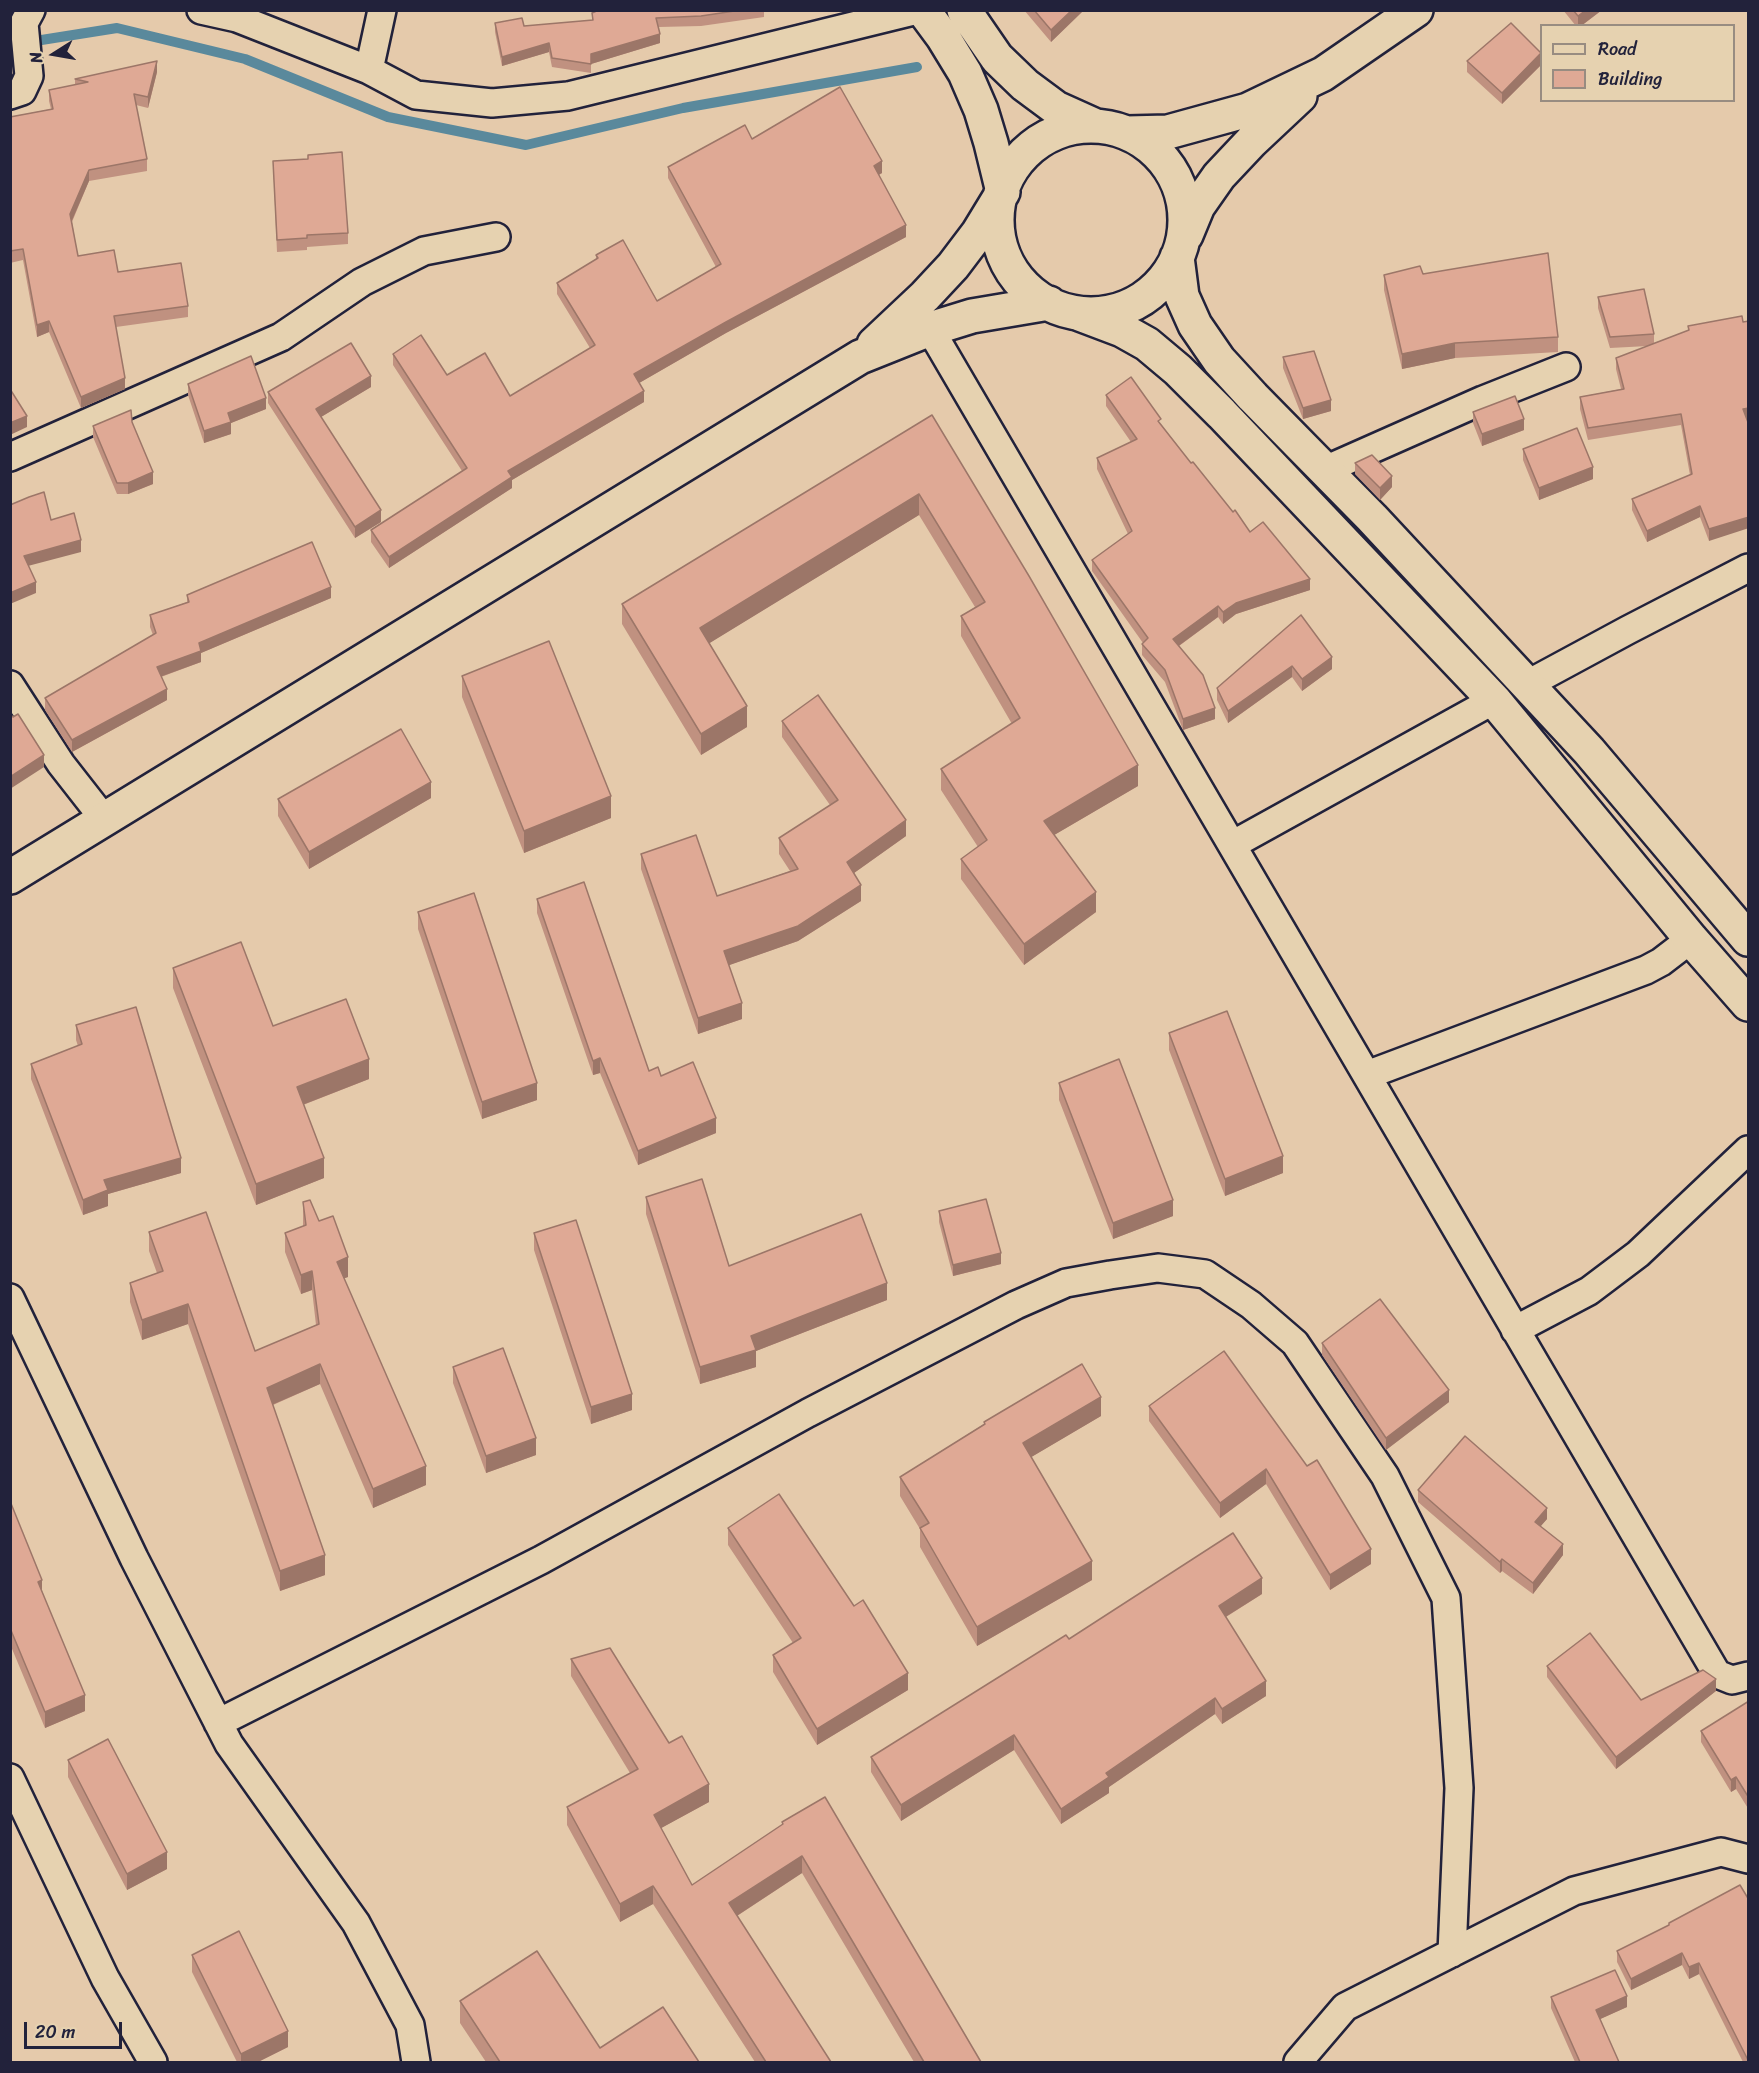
<!DOCTYPE html>
<style>
body{margin:0}
#map{position:relative;width:1759px;height:2073px;overflow:hidden;background:#e5caab;font-family:Sriracha,sans-serif}
canvas{display:block}
.frame{position:absolute;inset:0;border:12px solid #22223b;pointer-events:none}
.legend{position:absolute;left:1540px;top:24px;width:195px;height:78px;box-sizing:border-box;background:#e6d2b0;border:2px solid #988c81;margin:0;padding:8px 10px;list-style:none;font-size:18px;color:#22223b}
.legend li{display:flex;align-items:center;gap:12px;height:30px}
.legend b{width:30px;border:2px solid #988c81}
.north{position:absolute;left:24px;top:24px;width:60px;height:60px;-webkit-text-stroke:4px #e6d2b0;paint-order:stroke;rotate:259deg;font-size:16px;font-weight:700;line-height:24px;text-align:center;color:#22223b}
.north::after{content:'';display:block;margin:auto;width:21px;height:27px;background:#22223b;clip-path:polygon(50% 0,100% 100%,50% 72%,0 100%)}
.scale{position:absolute;left:24px;top:2022px;width:98px;height:27px;box-sizing:border-box;border:3px solid #22223b;border-top:0;padding-left:8px;font-size:18px;line-height:21px;white-space:nowrap;color:#22223b;-webkit-text-stroke:4px #e6d2b0;paint-order:stroke}
</style>
<div id="map">
<canvas width="1759" height="2073"></canvas>
<div class="frame"></div>
<ul class="legend">
<li><b style="height:8px;background:#e6d2b0"></b>Road</li>
<li><b style="height:16px;background:#dfa995"></b>Building</li>
</ul>
<div class="north">N</div>
<div class="scale">20 m</div>
</div>
<script>
const c = document.querySelector('canvas').getContext('2d');
c.lineJoin = 'round';
const toPath = rows => new Path2D(rows.map(r => 'M' + r).join(''));
function stroke(path, color, width, dash) { c.strokeStyle = color; c.lineWidth = width; c.lineCap = dash ? 'butt' : 'round'; c.setLineDash(dash || []); c.stroke(path); }
function paint(path, color) { c.fillStyle = color; c.fill(path, 'evenodd'); }
const stream = toPath([
 [10,45,117,28,245,59,388,117,526,145,683,108,917,67]
]);
const minor = toPath([
 [201,10,237,18,369,70,416,95,492,103,568,96,918,10],
 [369,70,382,10],
 [10,95,22,91,29,76,24,23,31,10],
 [930,329,1717,1674,1732,1680,1748,1676],
 [10,457,281,337,362,282,424,251,496,237],
 [1325,470,1483,400,1566,367],
 [1528,684,1628,630,1748,568],
 [10,685,61,764,104,819],
 [1232,845,1494,700],
 [1367,1075,1646,970,1661,962,1691,939],
 [10,1298,134,1558,229,1744,356,1923,410,2025,416,2062],
 [1515,1330,1589,1291,1638,1254,1748,1150],
 [218,1723,541,1560,808,1413,1016,1305,1066,1283,1110,1275,1158,1268,1205,1274,1251,1305,1295,1343,1385,1476,1446,1598,1459,1788,1452,1953],
 [10,1778,105,1978,153,2062],
 [1298,2062,1345,2007,1574,1891,1721,1852,1748,1859]
]);
const secondary = toPath([
 [964,10,997,58,1025,85,1056,108,1096,126],
 '997 220a94 94 0 1 1 188 0a94 94 0 1 1-188 0Z',
 [1127,133,1168,132,1248,110,1323,74,1416,10],
 [1186,235,1198,206,1219,176,1251,142,1300,96],
 [1177,257,1182,296,1195,325,1219,360,1253,397,1372,518,1589,751,1748,939],
 [1077,313,1122,330,1147,344,1178,370,1222,414,1494,700,1691,939,1748,1004],
 [874,344,925,296,953,266,978,233,1003,192,991,143,981,110,965,73,943,37,923,10],
 [10,877,860,357,930,329,972,316,1049,303]
]);
const wall = toPath([
 [599,10,764,10,764,17,701,26,659,27,660,43,591,64,591,73,552,67,549,52,502,66,495,32,495,23,524,26,592,20,592,13],
 [1024,10,1084,10,1051,42],
 [1563,10,1602,10,1581,26,1576,26],
 [1467,61,1541,65,1502,104,1467,72],
 [157,72,148,108,136,105,147,159,147,171,89,181,72,222,78,256,118,272,188,306,188,317,116,327,125,389,81,408,49,332,37,337,23,260,10,263,10,117,51,109,49,101,49,90,75,85,75,79],
 [752,139,882,173,879,175,906,237,726,333,639,383,644,402,512,480,512,488,389,568,371,542,371,530,462,471,393,365,393,354,447,375,510,396,590,348,557,294,557,283,596,259,596,255,657,301,716,267,668,178,668,167],
 [273,161,348,233,348,244,307,247,307,250,277,252],
 [1423,274,1558,337,1558,352,1455,358,1402,369,1384,290,1384,275],
 [1598,297,1654,334,1654,343,1688,331,1688,326,1743,322,1749,321,1749,419,1747,419,1709,541,1700,517,1647,542,1632,510,1632,499,1690,475,1681,425,1588,440,1580,409,1580,397,1621,389,1616,369,1616,358,1648,346,1610,348,1598,308],
 [1283,357,1331,411,1303,419,1283,368],
 [188,384,266,409,231,423,231,434,204,443,188,395],
 [371,387,321,417,381,522,355,538,268,403,268,392],
 [1106,395,1161,424,1191,463,1250,532,1310,590,1236,614,1223,624,1218,617,1179,646,1215,719,1183,730,1165,682,1142,655,1142,644,1143,643,1092,571,1092,560,1128,534,1097,469,1097,458,1131,442,1106,406],
 [1473,412,1524,430,1482,446,1473,423],
 [932,415,1138,786,1054,835,1096,912,1024,965,961,879,961,859,978,847,941,790,941,769,1012,724,961,636,961,616,975,607,919,515,709,643,747,727,701,755,622,624,622,604],
 [132,422,153,484,128,494,117,494,93,437,93,426],
 [1523,449,1593,479,1539,500,1523,460],
 [1355,463,1392,487,1380,500,1355,474],
 [187,595,331,598,201,653,201,662,161,677,167,700,72,752,45,710,45,698,153,635,150,627,150,615,187,602],
 [1301,615,1332,669,1302,691,1292,677,1228,723,1217,700,1217,688],
 [462,676,611,818,524,853,462,697],
 [782,721,906,836,854,873,861,901,798,941,729,965,742,1019,698,1034,641,869,641,854,717,896,790,871,779,854,779,838,830,805,782,737],
 [431,798,309,869,278,816,278,799],
 [537,899,649,1071,661,1076,716,1133,638,1165,600,1073,593,1075,537,913],
 [418,912,537,1100,482,1119,418,929],
 [173,968,273,1026,369,1079,303,1105,324,1178,256,1205,173,988],
 [76,1025,181,1173,108,1194,108,1206,83,1215,31,1079,31,1064,78,1046,76,1040],
 [1169,1033,1283,1173,1225,1196,1169,1050],
 [1059,1083,1173,1216,1113,1239,1059,1100],
 [646,1197,729,1266,887,1300,756,1351,756,1367,700,1384,646,1214],
 [303,1202,319,1221,348,1277,344,1278,426,1485,373,1508,320,1384,273,1405,325,1575,280,1591,188,1324,142,1340,130,1302,130,1283,157,1273,149,1251,149,1232,255,1351,316,1325,312,1290,301,1294,285,1252,285,1233,303,1226],
 [939,1211,1001,1264,953,1276,939,1222],
 [534,1233,632,1410,591,1424,534,1250],
 [1322,1343,1449,1402,1386,1450,1322,1355],
 [1224,1351,1371,1564,1330,1590,1266,1484,1220,1518,1149,1421,1149,1406],
 [453,1367,536,1455,486,1473,453,1383],
 [1101,1416,1031,1457,1092,1580,977,1646,920,1547,920,1529,900,1496,900,1477,984,1424,984,1422],
 [1418,1490,1547,1519,1540,1526,1563,1555,1533,1594,1502,1571,1500,1573,1418,1502],
 [10,1501,42,1591,85,1711,45,1728,10,1644],
 [728,1528,908,1690,817,1745,773,1672,773,1655,793,1643,728,1545],
 [1262,1594,1226,1617,1266,1696,1222,1724,1215,1714,1109,1787,1109,1793,1061,1824,1014,1750,901,1821,871,1772,871,1757,1069,1639],
 [571,1659,669,1743,709,1802,661,1828,692,1885,782,1825,782,1822,981,2062,914,2062,802,1873,737,1916,831,2062,755,2062,653,1904,620,1922,567,1825,567,1807,630,1773,571,1676],
 [1547,1666,1641,1700,1716,1691,1616,1769,1547,1677],
 [1749,1701,1749,1810,1736,1789,1731,1792,1701,1742,1701,1731],
 [68,1760,167,1869,127,1890,68,1777],
 [1740,1885,1749,2062,1743,2062,1699,1974,1689,1979,1682,1965,1631,1990,1617,1962,1617,1951,1669,1926,1669,1923],
 [192,1955,288,2047,258,2062,237,2062,192,1972],
 [1551,1997,1627,2007,1600,2019,1619,2062,1575,2062,1551,2008],
 [460,2001,600,2048,699,2062,486,2062,460,2023]
]);
const shadedWall = toPath([
 [1072,10,1084,10,1051,42,1051,30],
 [1586,10,1602,10,1581,26,1578,26,1578,16],
 [660,34,660,43,591,64,591,73,591,54],
 [549,43,549,52,502,66,502,57],
 [1541,53,1541,65,1502,104,1502,93],
 [157,61,157,72,148,108,148,97],
 [882,161,882,173,874,177,874,166],
 [89,170,89,181,70,225,70,214],
 [906,225,906,237,726,333,634,386,634,374,726,322],
 [49,321,49,332,37,337,37,325],
 [1455,343,1455,358,1402,369,1402,354],
 [371,376,371,387,316,420,316,409],
 [125,378,125,389,81,408,81,397],
 [644,391,644,402,512,480,512,488,389,568,389,557,508,471],
 [266,398,266,409,231,423,231,434,204,443,204,431,228,413],
 [1331,400,1331,411,1303,419,1303,408],
 [1749,408,1749,419,1743,420,1743,409],
 [27,416,27,427,10,435,10,423],
 [1524,419,1524,430,1482,446,1482,434],
 [1593,467,1593,479,1539,500,1539,488],
 [153,472,153,484,128,494,128,483],
 [1392,476,1392,487,1380,500,1380,488],
 [919,494,919,515,700,649,700,628],
 [1700,506,1700,517,1647,542,1647,531],
 [381,510,381,522,355,538,355,527],
 [1749,517,1749,528,1709,541,1709,529],
 [81,540,81,552,24,567,24,556],
 [1310,579,1310,590,1236,614,1223,624,1223,612,1236,603],
 [36,582,36,593,10,604,10,593],
 [331,587,331,598,201,653,201,662,157,678,157,667,199,643],
 [1218,606,1218,617,1173,650,1173,639],
 [1332,657,1332,669,1302,691,1302,679],
 [1292,666,1292,677,1228,723,1228,711],
 [167,689,167,700,72,752,72,740],
 [747,706,747,727,701,755,701,734],
 [1215,708,1215,719,1183,730,1183,719],
 [44,755,44,767,10,789,10,777],
 [1138,765,1138,786,1044,841,1044,821],
 [431,782,431,798,309,869,309,852],
 [611,796,611,818,524,853,524,831],
 [906,820,906,836,847,878,847,862],
 [861,885,861,901,798,941,724,967,724,951],
 [1096,892,1096,912,1024,965,1024,944],
 [742,1003,742,1019,698,1034,698,1018],
 [600,1058,600,1073,593,1075,593,1061],
 [369,1059,369,1079,297,1107,297,1087],
 [537,1083,537,1100,482,1119,482,1102],
 [716,1118,716,1133,638,1165,638,1151],
 [1283,1156,1283,1173,1225,1196,1225,1179],
 [181,1158,181,1173,108,1194,108,1206,83,1215,83,1200,104,1180],
 [324,1158,324,1178,256,1205,256,1184],
 [1173,1200,1173,1216,1113,1239,1113,1223],
 [1001,1253,1001,1264,953,1276,953,1265],
 [348,1257,348,1277,337,1281,337,1262],
 [312,1271,312,1290,301,1294,301,1275],
 [887,1283,887,1300,756,1351,756,1367,700,1384,700,1367,751,1336],
 [188,1304,188,1324,142,1340,142,1320],
 [320,1364,320,1384,267,1407,267,1388],
 [1449,1390,1449,1402,1386,1450,1386,1438],
 [632,1394,632,1410,591,1424,591,1407],
 [1101,1397,1101,1416,1023,1462,1023,1443],
 [536,1438,536,1455,486,1473,486,1456],
 [426,1466,426,1485,373,1508,373,1489],
 [1266,1469,1266,1484,1220,1518,1220,1503],
 [1547,1508,1547,1519,1535,1533,1535,1522],
 [1563,1544,1563,1555,1533,1594,1533,1583],
 [1371,1549,1371,1564,1330,1590,1330,1575],
 [325,1555,325,1575,280,1591,280,1571],
 [1502,1559,1502,1571,1500,1573,1500,1562],
 [1092,1561,1092,1580,977,1646,977,1627],
 [1262,1578,1262,1594,1219,1621,1219,1606],
 [42,1580,42,1596,38,1582],
 [908,1673,908,1690,817,1745,817,1729],
 [1716,1679,1716,1691,1616,1769,1616,1757],
 [1266,1681,1266,1696,1222,1724,1222,1709],
 [85,1695,85,1711,45,1728,45,1712],
 [1215,1698,1215,1714,1109,1787,1109,1793,1061,1824,1061,1809,1106,1773],
 [1014,1735,1014,1750,901,1821,901,1805],
 [1736,1777,1736,1789,1731,1792,1731,1780],
 [709,1784,709,1802,654,1832,654,1815],
 [167,1852,167,1869,127,1890,127,1874],
 [802,1856,802,1873,729,1921,729,1903],
 [653,1886,653,1904,620,1922,620,1904],
 [1682,1953,1682,1965,1631,1990,1631,1979],
 [1699,1963,1699,1974,1689,1979,1689,1967],
 [1627,1996,1627,2007,1596,2021,1596,2010],
 [288,2031,288,2047,258,2062,241,2062,241,2054]
]);
const building = toPath([
 [599,10,741,10,701,16,656,18,660,34,591,54,591,64,552,58,549,43,502,57,495,23,522,18,524,26,593,20,592,13,599,10],
 [1034,10,1072,10,1051,30,1034,10],
 [1573,10,1586,10,1578,16,1573,10],
 [1511,23,1541,53,1502,93,1467,61,1511,23],
 [157,61,148,97,134,94,147,159,89,170,70,214,78,256,114,250,118,272,181,263,188,306,114,316,125,378,81,397,49,321,37,325,23,249,10,251,10,117,53,109,49,90,88,82,75,79,157,61],
 [840,87,882,161,874,166,906,225,726,322,634,374,644,391,508,471,512,477,389,557,371,530,467,468,393,354,421,335,447,375,485,353,510,396,595,345,557,283,598,258,596,255,623,240,657,301,721,264,668,167,745,125,752,139,840,87],
 [342,152,348,233,307,235,307,238,277,240,273,161,308,159,308,155,342,152],
 [1548,253,1558,337,1455,343,1402,354,1384,275,1420,266,1423,274,1548,253],
 [1644,289,1654,334,1610,337,1598,297,1644,289],
 [1742,316,1743,322,1749,321,1749,408,1743,409,1749,425,1749,517,1709,529,1700,506,1647,531,1632,499,1692,474,1681,414,1588,428,1580,397,1624,389,1616,358,1689,330,1688,326,1742,316],
 [351,343,371,376,316,409,381,510,355,527,268,392,351,343],
 [1314,351,1331,400,1303,408,1283,357,1314,351],
 [251,356,266,398,228,413,231,422,204,431,188,384,251,356],
 [1131,377,1161,419,1158,421,1191,463,1193,462,1233,512,1235,510,1250,532,1263,522,1310,579,1236,603,1223,612,1218,606,1173,639,1203,675,1215,708,1183,719,1165,670,1142,644,1148,638,1092,560,1132,531,1097,458,1137,439,1106,395,1131,377],
 [10,389,27,416,10,423,10,389],
 [1515,396,1524,419,1482,434,1473,412,1515,396],
 [131,410,132,422,153,472,128,483,117,483,93,426,131,410],
 [932,415,1029,576,1138,765,1044,821,1096,892,1024,944,961,859,987,840,941,769,1020,718,961,616,985,602,919,494,700,628,747,706,701,734,622,604,932,415],
 [1577,428,1593,467,1539,488,1523,449,1577,428],
 [1372,455,1392,476,1380,488,1355,463,1372,455],
 [44,492,51,520,74,513,81,540,24,556,36,582,10,593,10,505,29,497,44,492],
 [312,542,331,587,199,643,201,651,157,667,167,689,72,740,45,698,156,633,150,615,189,602,187,595,312,542],
 [1301,615,1332,657,1302,679,1292,666,1228,711,1217,688,1301,615],
 [549,641,611,796,524,831,462,676,549,641],
 [818,695,906,820,847,862,861,885,798,926,724,951,742,1003,698,1018,641,854,696,835,717,896,798,869,779,838,838,800,782,721,818,695],
 [10,714,13,717,18,714,44,755,10,777,10,714],
 [401,729,431,782,309,852,278,799,401,729],
 [584,882,649,1071,658,1067,661,1076,693,1062,716,1118,638,1151,600,1058,593,1061,537,899,584,882],
 [474,893,537,1083,482,1102,418,912,474,893],
 [241,942,273,1026,346,999,369,1059,297,1087,324,1158,256,1184,173,968,241,942],
 [136,1007,181,1158,104,1180,108,1190,83,1200,31,1064,82,1044,76,1025,136,1007],
 [1227,1011,1283,1156,1225,1179,1169,1033,1227,1011],
 [1119,1059,1173,1200,1113,1223,1059,1083,1119,1059],
 [702,1179,729,1266,861,1214,887,1283,751,1336,756,1350,700,1367,646,1197,702,1179],
 [986,1199,1001,1253,953,1265,939,1211,986,1199],
 [310,1200,319,1221,333,1216,348,1257,337,1262,426,1466,373,1489,320,1364,267,1388,325,1555,280,1571,188,1304,142,1320,130,1283,163,1271,149,1232,206,1212,255,1351,319,1324,312,1271,301,1275,285,1233,306,1225,303,1202,310,1200],
 [576,1220,632,1394,591,1407,534,1233,576,1220],
 [1380,1299,1449,1390,1386,1438,1322,1343,1380,1299],
 [503,1348,536,1438,486,1456,453,1367,503,1348],
 [1224,1351,1307,1466,1317,1460,1371,1549,1330,1575,1266,1469,1220,1503,1149,1406,1224,1351],
 [1082,1364,1101,1397,1023,1443,1092,1561,977,1627,920,1528,929,1523,900,1477,985,1424,984,1422,1082,1364],
 [1465,1436,1547,1508,1535,1522,1563,1544,1533,1583,1502,1559,1500,1562,1418,1490,1465,1436],
 [779,1494,854,1606,863,1600,908,1673,817,1729,773,1655,801,1638,728,1528,779,1494],
 [10,1501,42,1580,38,1582,85,1695,45,1712,10,1628,10,1501],
 [1233,1533,1262,1578,1219,1606,1266,1681,1222,1709,1215,1698,1106,1773,1109,1777,1061,1809,1014,1735,901,1805,871,1757,1066,1635,1069,1639,1233,1533],
 [1590,1633,1641,1700,1703,1670,1716,1679,1616,1757,1547,1666,1590,1633],
 [610,1648,669,1743,682,1736,709,1784,654,1815,692,1885,783,1824,782,1822,825,1797,981,2062,924,2062,802,1856,729,1903,831,2062,766,2062,653,1886,620,1904,567,1807,638,1769,571,1659,610,1648],
 [1749,1701,1749,1798,1736,1777,1731,1780,1701,1731,1749,1701],
 [108,1739,167,1852,127,1874,68,1760,108,1739],
 [1740,1885,1749,1900,1749,2062,1699,1963,1689,1967,1682,1953,1631,1979,1617,1951,1669,1925,1669,1923,1740,1885],
 [239,1931,288,2031,241,2054,192,1955,239,1931],
 [537,1951,600,2048,663,2007,699,2062,500,2062,460,2001,537,1951],
 [1615,1970,1627,1996,1596,2010,1619,2062,1580,2062,1551,1997,1615,1970]
]);
stroke(stream, '#5a899c', 10);
stroke(minor, '#22223b', 32);
stroke(secondary, '#22223b', 38);
stroke(minor, '#e6d2b0', 27);
stroke(secondary, '#e6d2b0', 33);
paint(wall, '#c09180');
paint(shadedWall, '#9c7668');
paint(building, '#dfa995');
stroke(building, '#9c7668', 1.5);
</script>
